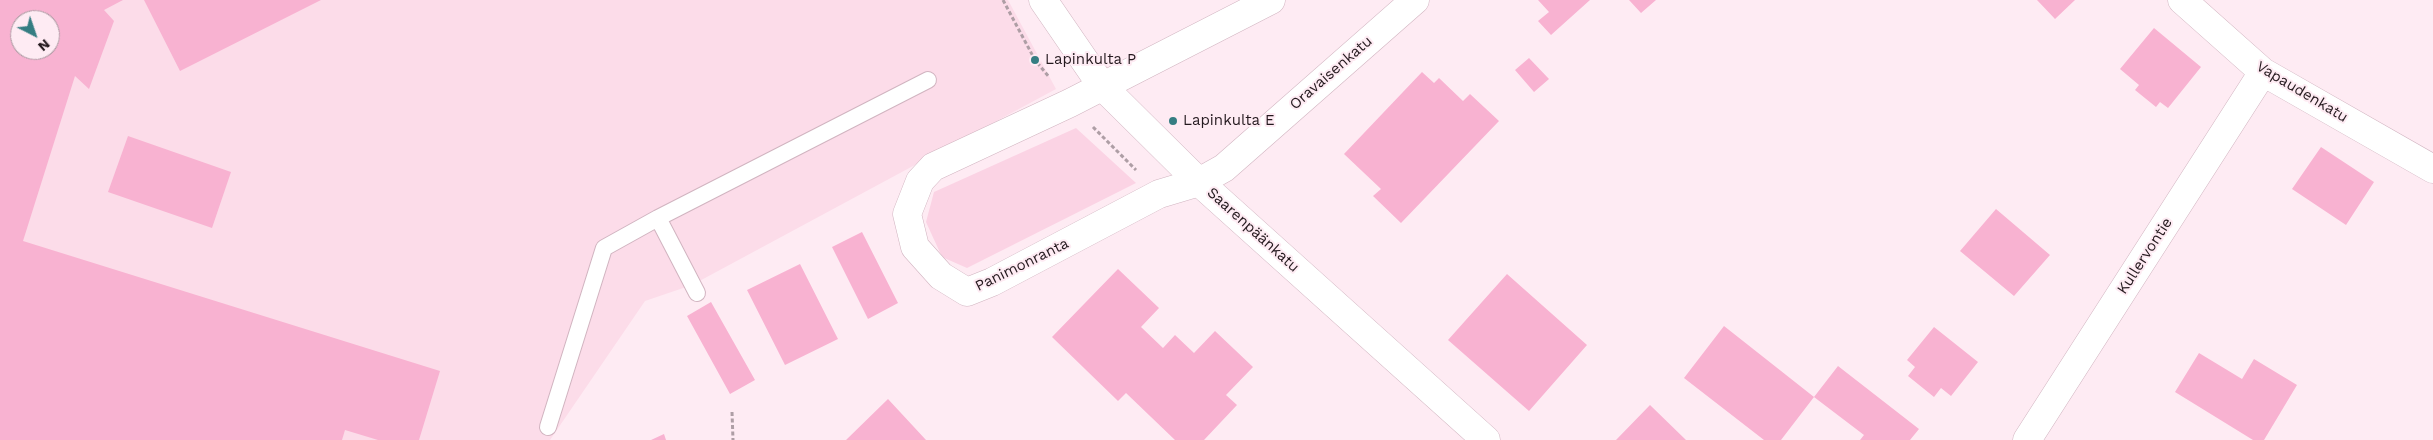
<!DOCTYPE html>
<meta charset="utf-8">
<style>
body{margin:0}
#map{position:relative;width:2433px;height:440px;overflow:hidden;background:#feebf3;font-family:"Work Sans",sans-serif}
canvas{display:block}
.north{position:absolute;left:10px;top:10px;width:50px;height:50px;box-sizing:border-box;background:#feebf3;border:1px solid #a7979e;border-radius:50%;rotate:139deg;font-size:14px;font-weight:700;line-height:20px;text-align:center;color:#24191e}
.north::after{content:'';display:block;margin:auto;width:18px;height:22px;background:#357d82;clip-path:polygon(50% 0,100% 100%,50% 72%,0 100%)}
</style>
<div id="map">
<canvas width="2433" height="440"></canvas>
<div class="north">N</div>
</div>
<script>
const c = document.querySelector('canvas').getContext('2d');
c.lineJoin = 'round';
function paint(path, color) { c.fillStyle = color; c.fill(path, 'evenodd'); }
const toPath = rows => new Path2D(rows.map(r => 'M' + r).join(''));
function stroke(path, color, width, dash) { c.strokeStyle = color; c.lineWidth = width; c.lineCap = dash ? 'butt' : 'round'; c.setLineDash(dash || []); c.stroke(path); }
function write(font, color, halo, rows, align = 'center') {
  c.font = font + ' "Work Sans",sans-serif'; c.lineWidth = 4; c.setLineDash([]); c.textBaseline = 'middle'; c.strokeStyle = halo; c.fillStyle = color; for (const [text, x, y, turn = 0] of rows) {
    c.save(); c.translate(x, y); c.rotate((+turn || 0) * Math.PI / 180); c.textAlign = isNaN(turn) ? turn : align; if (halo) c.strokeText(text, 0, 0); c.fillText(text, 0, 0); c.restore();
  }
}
const built = toPath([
 [0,0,1008,0,1056,89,692,285,645,301,550,440,0,440],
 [20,20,50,20,50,50,20,50]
]);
const green = toPath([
 [1076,128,1136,183,967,268,942,257,926,222,934,192]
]);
const building = toPath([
 [0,0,123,0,104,10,114,21,89,89,75,76,23,241,440,371,419,440,378,440,345,430,342,440,0,440],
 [20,20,50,20,50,50,20,50],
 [144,0,321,0,180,71],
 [1538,0,1590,0,1551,35,1538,21,1549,12],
 [1629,0,1656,0,1641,13],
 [2037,0,2075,0,2055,19],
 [2154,28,2201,67,2168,108,2160,102,2156,107,2135,90,2139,85,2120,69],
 [1529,58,1549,79,1534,92,1515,70],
 [1422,72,1434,83,1439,78,1463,101,1470,94,1499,121,1401,223,1373,196,1381,189,1344,154],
 [128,136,231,172,212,228,108,192],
 [2321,147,2374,182,2346,225,2292,189],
 [1996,209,2050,255,2014,296,1960,251],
 [862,232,898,303,868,319,832,247],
 [800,264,838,339,785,365,747,290],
 [1118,269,1159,308,1141,327,1163,348,1175,335,1194,353,1215,331,1253,367,1226,395,1237,405,1204,440,1175,440,1126,393,1118,401,1052,337],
 [1507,274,1587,345,1529,411,1448,340],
 [711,302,755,380,730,394,687,316],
 [1724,326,1814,397,1781,440,1764,440,1684,378],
 [1934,327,1978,362,1951,396,1941,388,1934,397,1908,376,1915,367,1907,360],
 [2199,353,2242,379,2254,359,2297,385,2264,440,2253,440,2175,392],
 [1838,366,1919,429,1910,440,1860,440,1864,435,1814,397],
 [888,399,926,440,846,440],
 [1650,405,1686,440,1616,440],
 [664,434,666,440,651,440]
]);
const path = toPath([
 [1003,0,1035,60,1049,77],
 [1093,127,1136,170],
 [732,412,733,440]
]);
const lane = toPath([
 [658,218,697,293],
 [548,427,604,248,658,218,928,80]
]);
const street = toPath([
 [1271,0,1070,103,933,167,920,181,907,214,915,247,941,276,967,292,992,282,1159,194,1199,182,1224,168,1415,0],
 [2182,0,2263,72,2433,169],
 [2027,440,2263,72]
]);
const secondary = toPath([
 [1043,0,1102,86,1199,182,1486,440]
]);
const markers = [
 [1035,60,5,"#357d82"],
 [1173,121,5,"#357d82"]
];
const poiNames = [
 ["Lapinkulta P",1045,60],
 ["Lapinkulta E",1183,121]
];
const streetNames = [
 ["Oravaisenkatu",1331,73,-41],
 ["Vapaudenkatu",2302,92,31],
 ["Saarenpäänkatu",1253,230,42],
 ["Kullervontie",2145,256,-57],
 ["Panimonranta",1022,265,-26]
];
paint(built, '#fcdce9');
paint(green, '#fbd3e4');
paint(building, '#f8b2d1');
stroke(lane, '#d1b4c0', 18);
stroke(street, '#d1b4c0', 29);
stroke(secondary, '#d1b4c0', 29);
stroke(path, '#ae9ea5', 3, [4, 2.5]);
stroke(lane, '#fff', 16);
stroke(street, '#fff', 28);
stroke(secondary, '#fff', 28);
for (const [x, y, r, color] of markers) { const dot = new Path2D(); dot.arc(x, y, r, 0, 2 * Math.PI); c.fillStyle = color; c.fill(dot); stroke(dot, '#feebf3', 2); }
write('15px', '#24191e', '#feebf3', poiNames, 'left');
write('15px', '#24191e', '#feebf3', streetNames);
</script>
